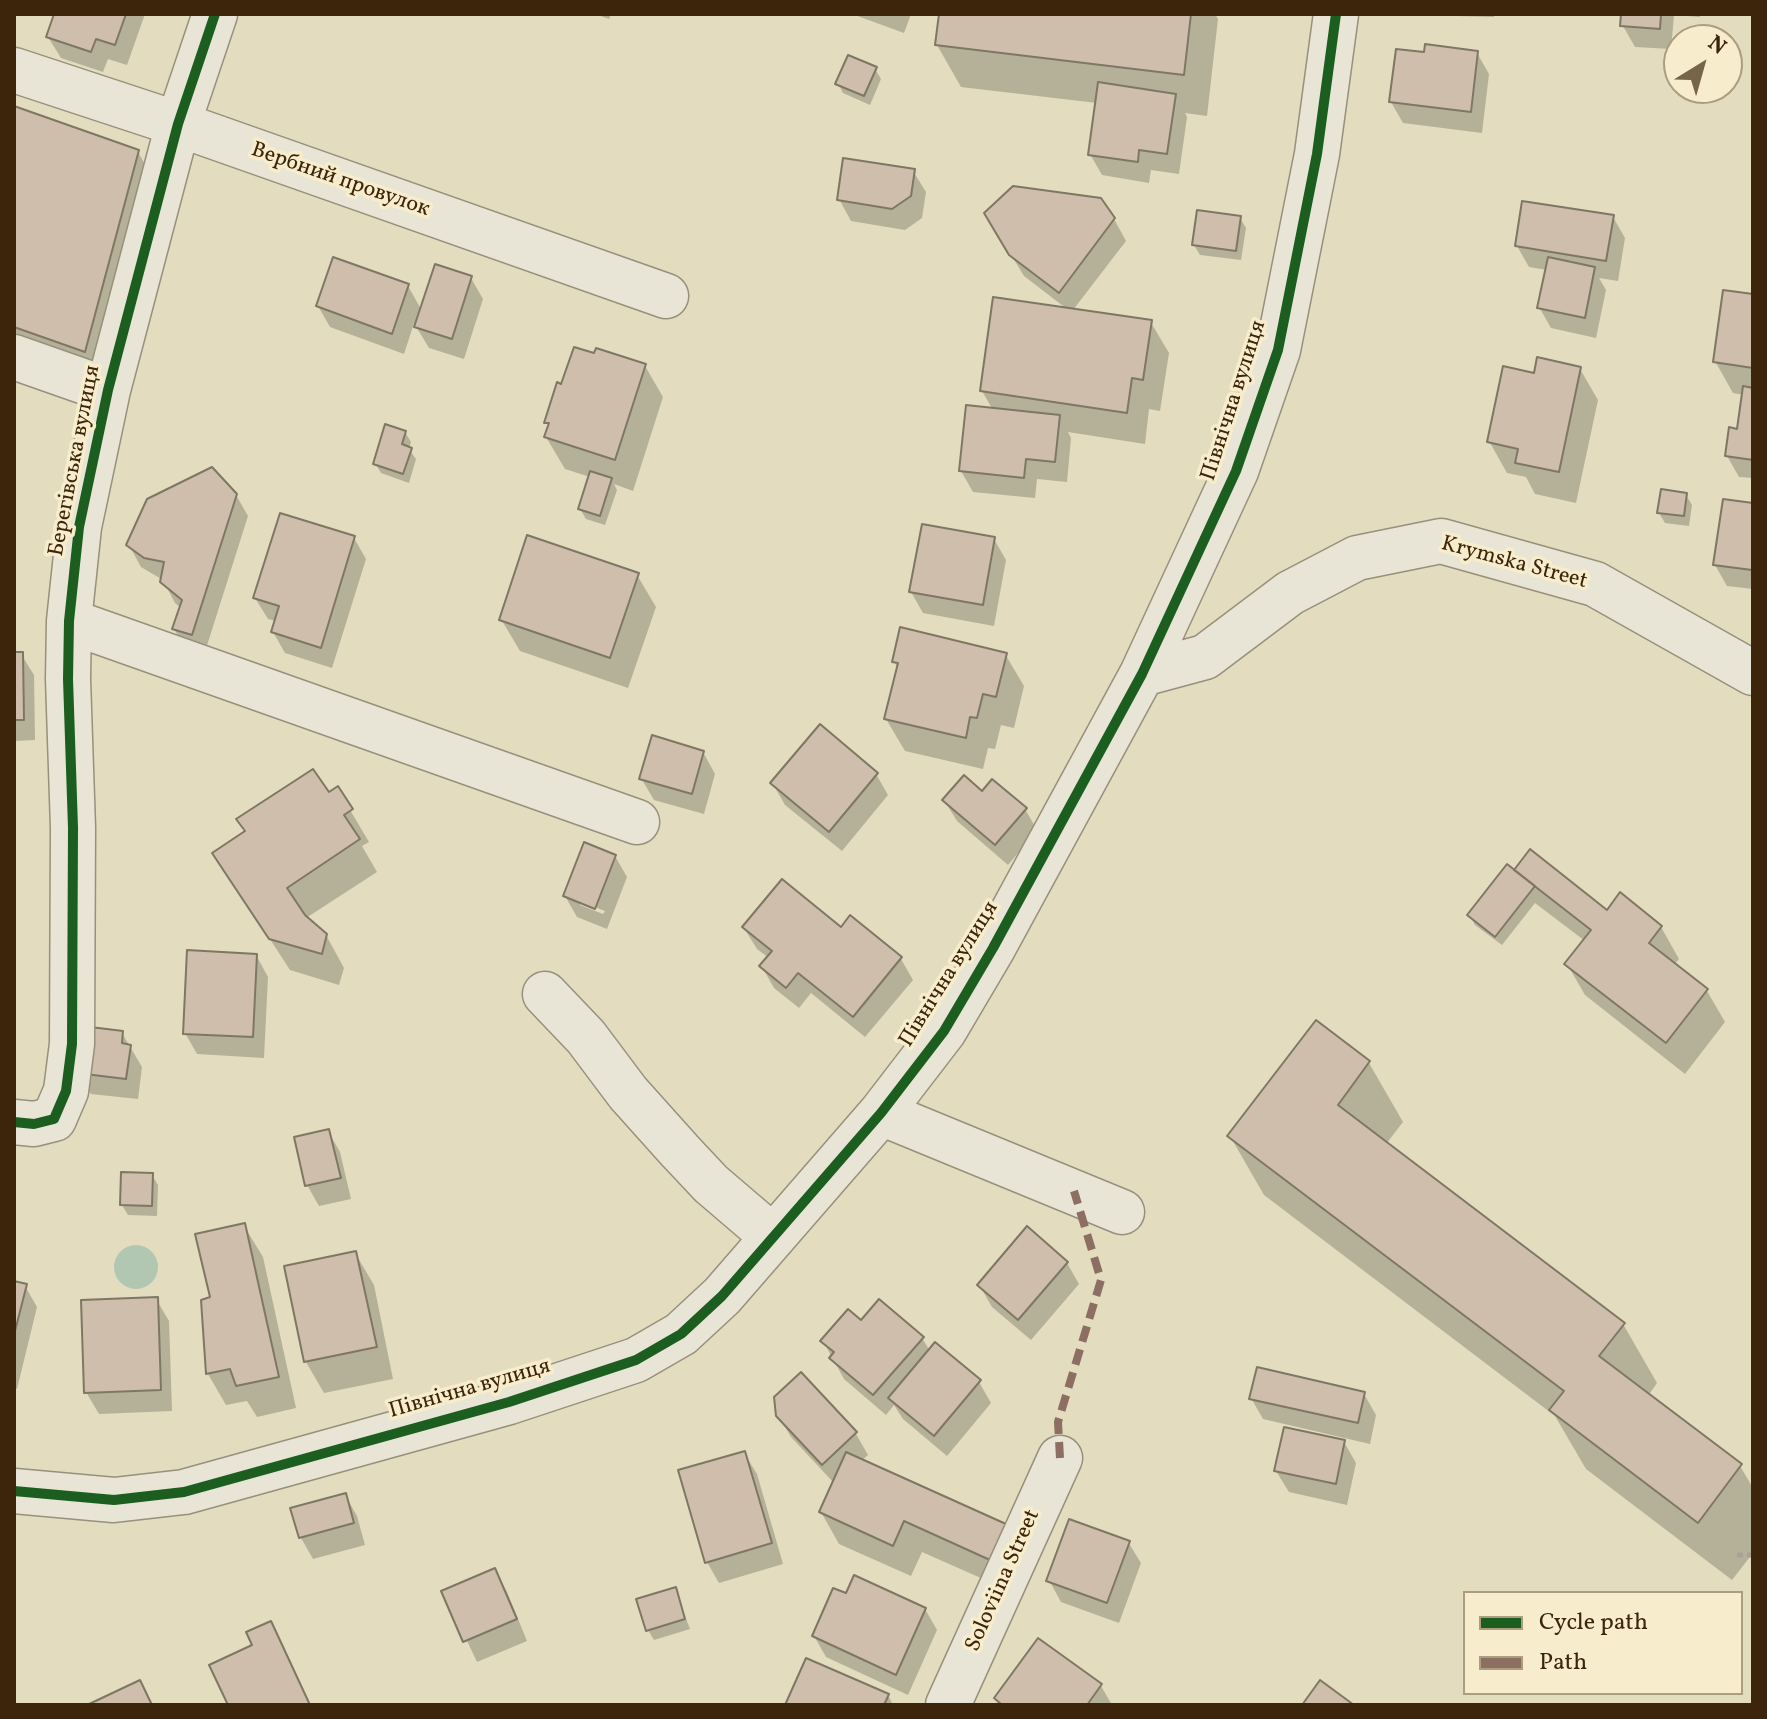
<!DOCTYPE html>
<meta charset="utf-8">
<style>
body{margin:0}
#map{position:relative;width:1767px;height:1719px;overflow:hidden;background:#e3dcbf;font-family:Vollkorn,serif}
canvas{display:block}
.frame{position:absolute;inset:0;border:16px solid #3c250a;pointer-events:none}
.legend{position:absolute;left:1463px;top:1591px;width:280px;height:104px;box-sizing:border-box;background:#f7edcc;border:2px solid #ac9d7e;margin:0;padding:10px 14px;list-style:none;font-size:24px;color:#3c250a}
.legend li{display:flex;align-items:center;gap:16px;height:40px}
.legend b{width:40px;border:2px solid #ac9d7e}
.north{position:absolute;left:1663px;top:24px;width:80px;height:80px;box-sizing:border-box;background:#f7edcc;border:2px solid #ac9d7e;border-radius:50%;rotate:37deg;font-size:22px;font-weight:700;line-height:32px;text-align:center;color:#3c250a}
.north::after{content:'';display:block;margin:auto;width:28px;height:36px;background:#766549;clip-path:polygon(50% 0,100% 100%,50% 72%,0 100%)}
</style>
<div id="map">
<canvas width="1767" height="1719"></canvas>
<div class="frame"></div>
<ul class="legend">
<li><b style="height:10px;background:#1b5e20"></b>Cycle path</li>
<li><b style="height:10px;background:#8d6e63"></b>Path</li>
</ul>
<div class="north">N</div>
</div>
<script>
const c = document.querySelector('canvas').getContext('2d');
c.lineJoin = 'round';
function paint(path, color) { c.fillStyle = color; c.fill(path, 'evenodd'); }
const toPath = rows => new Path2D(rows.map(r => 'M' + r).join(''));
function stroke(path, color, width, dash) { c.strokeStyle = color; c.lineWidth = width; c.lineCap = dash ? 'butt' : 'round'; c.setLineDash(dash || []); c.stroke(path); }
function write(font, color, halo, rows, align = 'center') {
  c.font = font + ' Vollkorn,serif'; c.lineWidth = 7; c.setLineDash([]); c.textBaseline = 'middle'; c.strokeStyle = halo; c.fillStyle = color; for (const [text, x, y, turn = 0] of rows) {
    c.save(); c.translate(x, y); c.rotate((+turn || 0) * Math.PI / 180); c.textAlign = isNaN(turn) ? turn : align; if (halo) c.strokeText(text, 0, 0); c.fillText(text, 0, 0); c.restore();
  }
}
const water = toPath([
 '114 1267a22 22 0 1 1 44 0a22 22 0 1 1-44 0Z'
]);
const shadow = toPath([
 [56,14,145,14,127,65,108,59,103,72,61,58,48,37],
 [595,14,611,14,609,19],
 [852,14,911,14,904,33],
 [941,14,1215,14,1218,19,1207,116,1185,113,1187,117,1179,174,1151,170,1149,183,1102,175,1090,154,1097,103,961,87,937,45],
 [1418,14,1494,14,1494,17,1419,15],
 [1623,14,1700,14,1700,17,1674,15,1671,49,1635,47,1623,26],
 [1477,53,1489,74,1482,133,1403,123,1391,102,1426,54],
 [875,69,881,79,870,105,843,93,838,83],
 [14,108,138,152,156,184,102,382,14,352],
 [913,171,926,192,922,218,905,230,851,221,839,199],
 [1613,217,1625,238,1618,281,1599,278,1606,290,1596,338,1551,328,1539,307,1547,270,1529,267,1517,246],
 [1240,218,1246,228,1241,260,1200,255,1194,245],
 [1114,219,1126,241,1073,310,1150,321,1169,353,1160,411,1149,409,1145,444,1068,432,1071,438,1067,482,1037,479,1035,498,973,492,961,471,993,410,982,391,1067,309,1024,276,999,235],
 [471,278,483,299,464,359,429,348,414,323,404,354,330,327,318,306,408,286,422,311],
 [1753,296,1753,478,1739,477,1727,456,1739,431,1744,395,1733,393,1715,361],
 [645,366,663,397,633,491,614,484,617,490,605,525,586,519,580,509,590,477,565,469,546,437,549,428,547,422],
 [1580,369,1598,400,1576,503,1535,494,1526,477,1507,473,1489,441,1536,375],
 [405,432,411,442,409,449,416,459,409,483,381,473,375,463],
 [236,495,248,516,204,655,187,650,174,629,181,608,175,603,163,580,141,567,129,545],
 [1686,495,1692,505,1689,526,1665,523,1659,513],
 [1724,501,1753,505,1753,589,1727,586,1715,565],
 [354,538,366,559,332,668,285,653,273,632,276,621,268,619,255,598],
 [994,539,1006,560,994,626,923,613,911,592],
 [637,575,656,607,628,688,520,651,501,619],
 [14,654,21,654,34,675,35,740,14,741],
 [1005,654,1024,686,1014,728,1001,725,995,749,988,748,983,769,905,751,886,719,898,669,894,661],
 [703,752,715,774,704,814,654,800,641,778],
 [876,774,888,795,842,851,785,805,773,784],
 [337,788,369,842,362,846,377,872,306,918,326,935,344,968,339,985,290,970,214,853,246,833],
 [983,794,1025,809,1037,830,1008,865,957,821,944,800],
 [615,856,627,877,607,929,577,917,565,896],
 [580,901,605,911,603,914,580,905],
 [1507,867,1607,912,1661,927,1679,959,1674,965,1707,991,1725,1022,1685,1074,1585,995,1567,964,1585,941,1535,903,1502,945,1475,925,1470,915],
 [744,928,841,930,901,959,913,980,865,1037,811,993,799,1008,774,988,762,967,769,958,757,949],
 [256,955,268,977,264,1058,197,1054,185,1033],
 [1316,1023,1369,1063,1403,1122,1386,1144,1623,1324,1657,1383,1648,1396,1740,1466,1753,1488,1753,1553,1732,1580,1586,1469,1555,1416,1264,1195,1230,1136],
 [122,1033,142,1067,138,1099,91,1094,79,1073],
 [328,1131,340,1152,351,1199,319,1206,307,1185],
 [152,1175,158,1185,157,1216,128,1215,122,1205],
 [244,1226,263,1257,296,1408,257,1417,247,1401,226,1405,208,1374,212,1298],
 [355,1253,374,1285,393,1379,324,1393,306,1362,286,1267],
 [1067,1263,1079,1284,1031,1340,992,1307,980,1286],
 [14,1283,25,1286,37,1307,17,1389,14,1388],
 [156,1299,169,1321,172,1411,99,1414,86,1392],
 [861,1323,922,1338,930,1351,979,1382,991,1403,947,1456,903,1419,894,1405,886,1415,844,1379,823,1341],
 [801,1375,856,1434,868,1455,861,1461,1005,1526,1008,1590,922,1552,911,1576,839,1544,821,1512,834,1483,791,1437,778,1415],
 [1364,1394,1376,1415,1370,1444,1263,1419,1251,1398],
 [1344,1442,1356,1463,1347,1505,1289,1492,1276,1471],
 [744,1453,757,1474,783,1564,719,1583,707,1562],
 [345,1495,357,1516,365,1545,313,1559,301,1538,293,1509],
 [1128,1542,1141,1563,1119,1623,1061,1602,1049,1580],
 [495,1571,507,1592,527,1641,477,1662,444,1592],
 [675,1590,690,1629,654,1640,648,1630],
 [847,1596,925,1609,937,1630,908,1695,826,1657,814,1636],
 [1101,1686,1112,1705,1000,1705,996,1699],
 [888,1695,893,1705,787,1705]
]);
const building = toPath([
 [54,14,126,14,115,45,96,39,91,52,46,37,54,14],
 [939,14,1191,14,1184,75,935,45,939,14],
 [1621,14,1661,14,1660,29,1620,26,1621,14],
 [1425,44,1478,51,1471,112,1389,102,1396,49,1424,52,1425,44],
 [848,55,877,67,864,96,835,84,848,55],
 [1098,82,1176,94,1167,154,1139,150,1138,162,1088,155,1098,82],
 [14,106,139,150,85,352,14,327,14,106],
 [843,158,915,169,911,196,892,209,837,200,843,158],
 [1013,186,1101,198,1115,218,1059,293,1009,255,984,213,1013,186],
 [1522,201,1614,215,1606,261,1515,246,1522,201],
 [1197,210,1241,216,1236,251,1192,245,1197,210],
 [333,257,409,284,392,334,316,306,333,257],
 [1548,257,1595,267,1585,318,1537,308,1548,257],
 [435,264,472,276,452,339,414,327,435,264],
 [1723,290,1753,294,1753,368,1713,362,1723,290],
 [993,297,1152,320,1143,380,1132,378,1127,413,980,391,993,297],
 [574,347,594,353,596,348,646,364,615,460,544,437,549,423,544,423,557,382,561,384,574,347],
 [1537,357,1581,367,1559,472,1515,463,1518,449,1487,442,1503,366,1534,373,1537,357],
 [1743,386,1753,388,1753,460,1725,456,1729,427,1737,429,1743,386],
 [966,405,1060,415,1055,462,1026,459,1024,478,959,471,966,405],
 [385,424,406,431,402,444,412,448,403,474,373,464,385,424],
 [212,467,237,494,192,635,172,629,182,600,160,582,164,562,144,558,126,545,147,499,212,467],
 [590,471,612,478,600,516,578,509,590,471],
 [1661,489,1687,493,1684,516,1657,513,1661,489],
 [1723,499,1753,503,1752,570,1713,565,1723,499],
 [280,513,355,536,321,648,271,632,279,606,253,598,280,513],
 [922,524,995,537,983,605,909,592,922,524],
 [527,535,639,573,610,658,499,620,527,535],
 [900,627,1007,653,996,697,983,694,977,718,970,717,966,738,884,719,898,663,892,662,900,627],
 [14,652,23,652,24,720,14,720,14,652],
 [820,724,878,773,829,832,770,783,820,724],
 [652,735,704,751,692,794,639,779,652,735],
 [313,769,329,792,338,786,353,809,344,815,360,839,287,888,305,915,327,934,322,954,269,939,212,853,245,831,236,819,313,769],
 [964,775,982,791,992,779,1027,808,995,845,942,800,964,775],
 [584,842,616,855,595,909,563,896,584,842],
 [1530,849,1607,910,1620,892,1662,926,1649,943,1708,989,1666,1043,1564,964,1591,930,1514,870,1530,849],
 [1507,864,1535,886,1495,937,1467,915,1507,864],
 [782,879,841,927,850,915,902,957,853,1017,798,973,786,988,759,966,772,951,742,927,782,879],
 [187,950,257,954,253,1037,183,1034,187,950],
 [1316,1020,1370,1061,1338,1105,1625,1323,1599,1356,1742,1464,1698,1523,1549,1410,1564,1391,1227,1136,1316,1020],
 [82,1026,123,1031,122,1043,131,1045,126,1079,77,1073,82,1026],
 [329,1129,341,1178,305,1186,294,1137,329,1129],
 [121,1172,153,1173,152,1206,120,1205,121,1172],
 [245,1223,279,1377,236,1386,230,1369,206,1374,201,1300,210,1297,195,1234,245,1223],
 [1027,1226,1068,1262,1018,1320,977,1285,1027,1226],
 [356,1251,377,1347,304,1362,284,1266,356,1251],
 [14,1281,27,1284,14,1335,14,1281],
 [158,1297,161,1390,84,1393,81,1300,158,1297],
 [879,1299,924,1337,873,1395,829,1358,834,1352,820,1341,848,1309,861,1320,879,1299],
 [935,1342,981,1380,934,1436,888,1398,935,1342],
 [1257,1367,1365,1392,1358,1423,1249,1399,1257,1367],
 [801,1372,857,1432,822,1465,776,1416,774,1397,801,1372],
 [1284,1427,1345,1440,1336,1484,1274,1471,1284,1427],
 [745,1451,772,1543,705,1563,678,1470,745,1451],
 [846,1452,1006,1524,990,1560,904,1521,893,1546,819,1512,846,1452],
 [346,1493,354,1523,299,1538,290,1508,346,1493],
 [1069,1519,1130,1541,1107,1603,1046,1581,1069,1519],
 [495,1568,517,1619,463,1642,441,1591,495,1568],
 [854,1575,926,1608,896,1675,812,1636,833,1588,846,1593,854,1575],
 [676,1587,685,1619,646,1631,636,1599,676,1587],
 [271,1621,310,1705,228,1705,209,1665,252,1645,246,1632,271,1621],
 [1038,1638,1102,1684,1087,1705,1002,1705,994,1698,1038,1638],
 [806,1658,889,1694,884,1705,785,1705,806,1658],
 [140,1680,152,1705,87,1705,140,1680],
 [1320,1680,1354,1705,1302,1705,1320,1680]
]);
const path = toPath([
 [1737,1555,1753,1555]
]);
const minor = toPath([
 [14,70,178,124,666,296],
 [14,357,108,390],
 [69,621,637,822],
 [1142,674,1205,657,1290,593,1357,558,1441,541,1595,584,1753,673],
 [545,994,586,1037,628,1093,680,1151,711,1184,773,1237],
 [881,1113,1122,1212],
 [14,1122,34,1124,54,1119,66,1091,72,1044,73,828,68,679,69,621,79,527,108,390,178,124,215,14],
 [14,1491,114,1500,184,1492,509,1402,636,1360,681,1334,722,1296,881,1113,944,1031,993,948,1142,674,1236,471,1278,350,1317,154,1336,14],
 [948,1705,1060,1458]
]);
const quiet = toPath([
 [1060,1458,1058,1422,1101,1280,1074,1191]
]);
const cycleway = toPath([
 [14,1122,34,1124,54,1119,66,1091,72,1044,73,828,68,679,69,621,79,527,108,390,178,124,215,14],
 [14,1491,114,1500,184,1492,509,1402,636,1360,681,1334,722,1296,881,1113,944,1031,993,948,1142,674,1236,471,1278,350,1317,154,1336,14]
]);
const streetNames = [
 ["Вербний провулок",340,181,19],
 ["Північна вулиця",1235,401,-72],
 ["Берегівська вулиця",76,461,-79],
 ["Krymska Street",1514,564,15],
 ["Північна вулиця",950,975,-58],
 ["Північна вулиця",470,1390,-16],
 ["Soloviina Street",1004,1581,-66]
];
paint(water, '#b1c7b2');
paint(shadow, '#0003');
paint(building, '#cfbeab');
stroke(building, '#7e7764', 2);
stroke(minor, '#97907c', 47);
stroke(path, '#a8a294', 5, [6, 4]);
stroke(minor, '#e8e4d6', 44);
stroke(quiet, '#8d6e63', 8, [16, 8]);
stroke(cycleway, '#1b5e20', 10);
write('22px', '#3c250a', '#f7edcc', streetNames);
</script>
